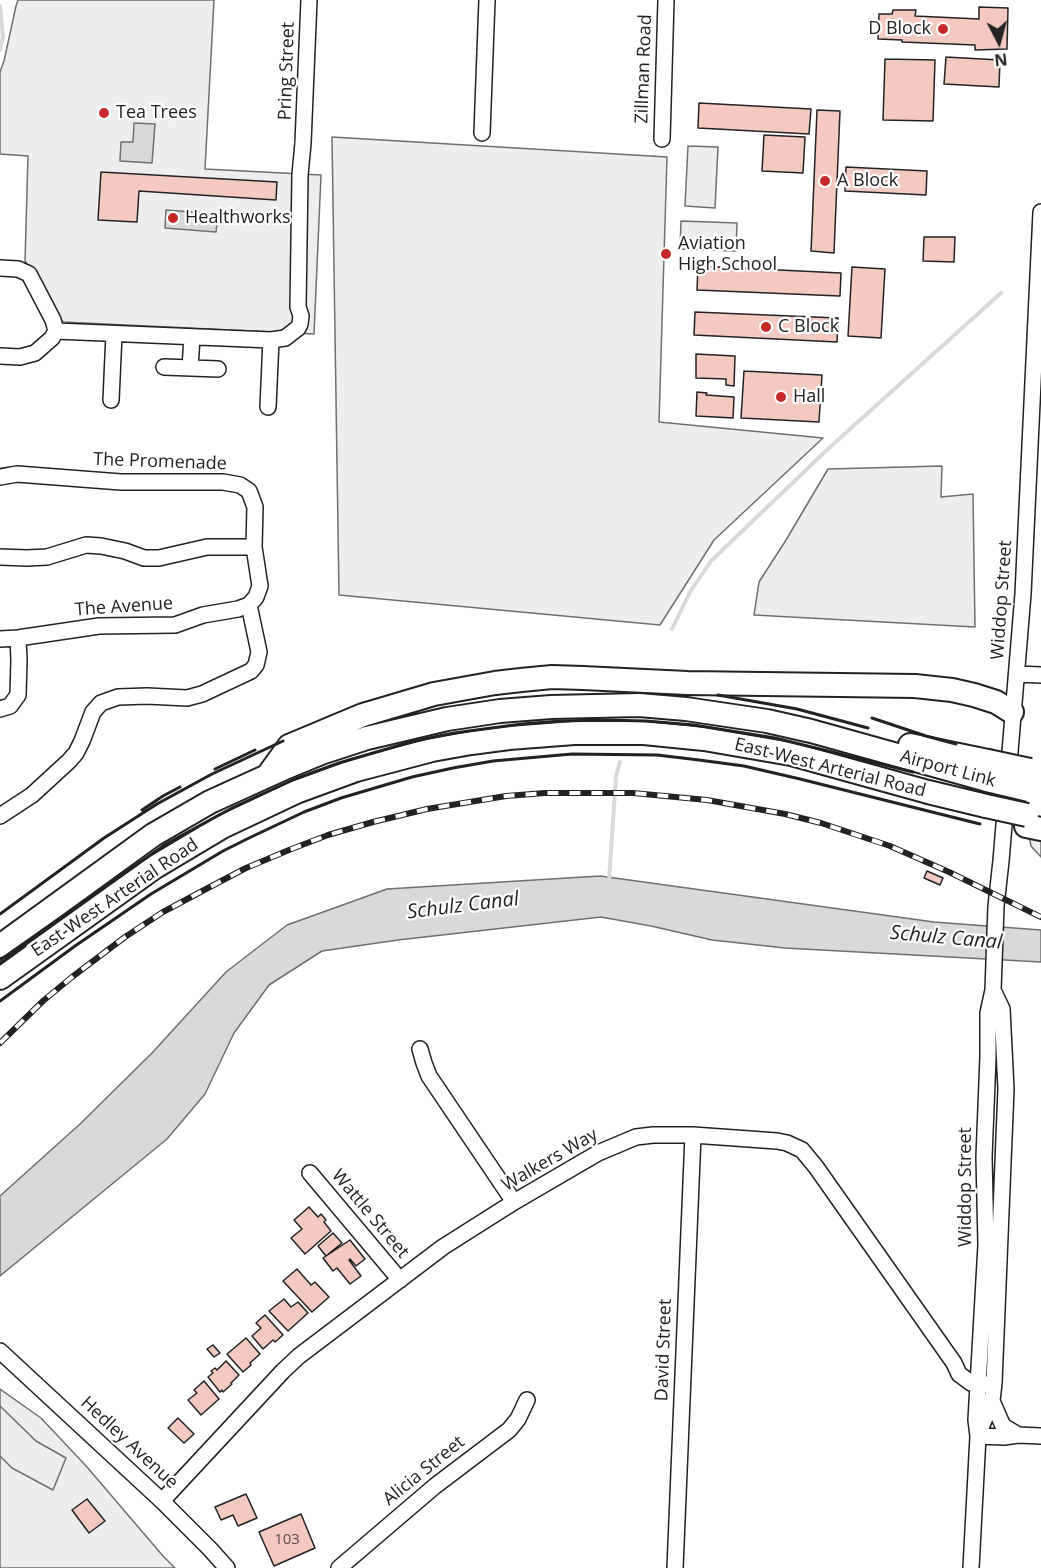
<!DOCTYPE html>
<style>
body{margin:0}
#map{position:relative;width:1041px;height:1568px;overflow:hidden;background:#fff;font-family:"Open Sans",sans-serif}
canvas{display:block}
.north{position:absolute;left:969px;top:12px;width:60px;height:60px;-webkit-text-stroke:4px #fff;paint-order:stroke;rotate:174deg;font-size:16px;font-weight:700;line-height:24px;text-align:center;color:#222}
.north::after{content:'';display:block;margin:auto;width:21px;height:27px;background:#222;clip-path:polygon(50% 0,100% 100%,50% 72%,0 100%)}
</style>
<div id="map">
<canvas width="1041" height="1568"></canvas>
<div class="north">N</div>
</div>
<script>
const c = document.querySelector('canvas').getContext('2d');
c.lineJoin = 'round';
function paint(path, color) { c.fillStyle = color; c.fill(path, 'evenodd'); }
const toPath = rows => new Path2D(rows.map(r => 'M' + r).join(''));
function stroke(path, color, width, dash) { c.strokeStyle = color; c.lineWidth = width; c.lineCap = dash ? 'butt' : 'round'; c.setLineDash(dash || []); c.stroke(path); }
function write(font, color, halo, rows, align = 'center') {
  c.font = font + ' "Open Sans",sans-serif'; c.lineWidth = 4.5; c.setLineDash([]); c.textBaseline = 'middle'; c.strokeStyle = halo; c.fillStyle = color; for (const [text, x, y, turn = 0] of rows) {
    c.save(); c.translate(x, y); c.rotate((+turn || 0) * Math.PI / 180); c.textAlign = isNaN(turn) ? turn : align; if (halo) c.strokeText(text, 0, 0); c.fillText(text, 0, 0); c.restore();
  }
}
const green = toPath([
 [18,0,214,0,205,169,321,175,314,334,63,322,25,261,28,156,0,154,0,72,4,61,16,6,18,0],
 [332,137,667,157,659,422,823,438,714,540,660,625,339,595,332,137],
 [688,146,718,147,715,208,685,206,688,146],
 [681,221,737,223,736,251,680,249,681,221],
 [1029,836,1041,838,1041,857,1031,846,1029,836],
 [0,1389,41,1418,87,1467,163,1556,175,1568,0,1568,0,1389]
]);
const parking = toPath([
 [942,466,941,497,973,494,975,627,754,615,759,582,786,540,828,469,942,466],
 [0,1406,36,1441,66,1458,53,1490,12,1468,0,1456,0,1406]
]);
const water = toPath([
 [134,123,155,124,152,163,120,161,121,142,133,142,134,123],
 [166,210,218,214,216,232,165,228,166,210],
 [600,876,934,922,1041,930,1041,962,785,948,712,940,651,926,601,917,398,940,322,951,269,985,234,1033,205,1094,167,1139,0,1276,0,1196,80,1124,152,1053,226,972,287,925,387,889,600,876]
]);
const stream = toPath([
 [0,6,3,37,0,50],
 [672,629,690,592,711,561,829,448,1001,293],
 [609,881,616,776,620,762]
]);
const building = toPath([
 [979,7,1008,8,1007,49,975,50,975,45,902,42,902,40,878,39,879,14,892,14,893,10,916,10,915,16,979,19,979,7],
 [946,57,1000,60,999,87,944,84,946,57],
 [885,59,935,60,933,121,883,120,885,59],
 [699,103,811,109,809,134,698,128,699,103],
 [817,110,840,111,834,253,811,251,817,110],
 [764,135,805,137,803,173,762,171,764,135],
 [846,167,927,171,926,195,845,191,846,167],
 [101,172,277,182,276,200,139,191,137,222,98,220,101,172],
 [924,237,955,237,954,262,923,261,924,237],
 [698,266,841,273,840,296,697,290,698,266],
 [852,267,885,269,881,338,848,336,852,267],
 [695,312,838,318,837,342,694,335,695,312],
 [696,354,735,356,734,386,726,385,726,379,696,378,696,354],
 [744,371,822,375,819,422,741,418,744,371],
 [697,392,707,393,706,395,734,397,733,418,696,416,697,392],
 [927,871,943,878,940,885,924,878,927,871],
 [309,1207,318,1217,321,1214,326,1220,324,1222,331,1231,305,1254,291,1238,302,1229,294,1220,309,1207],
 [333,1233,342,1243,326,1256,318,1246,333,1233],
 [350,1240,365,1259,356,1266,350,1259,349,1260,361,1276,350,1284,337,1268,333,1271,323,1258,350,1240],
 [297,1269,311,1285,315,1282,329,1297,312,1312,283,1281,297,1269],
 [284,1299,291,1307,298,1302,308,1313,288,1331,269,1311,284,1299],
 [265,1315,283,1335,275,1342,273,1340,263,1349,252,1336,261,1328,256,1323,265,1315],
 [246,1338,260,1354,250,1363,251,1365,243,1372,227,1354,246,1338],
 [213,1345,220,1353,214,1357,207,1349,213,1345],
 [226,1361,239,1375,231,1383,232,1384,223,1392,222,1390,220,1392,208,1377,213,1373,211,1371,215,1368,217,1370,226,1361],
 [204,1381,219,1399,201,1415,188,1400,197,1393,194,1390,204,1381],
 [178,1418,194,1434,184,1443,168,1428,178,1418],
 [246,1494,257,1518,238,1526,233,1515,221,1520,215,1507,246,1494],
 [87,1499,105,1521,89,1533,72,1510,87,1499],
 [301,1514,315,1548,274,1566,259,1532,301,1514]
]);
const minor = toPath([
 [482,133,487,0],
 [662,139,666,0],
 [0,268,18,269,29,274,53,320,56,331],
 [0,356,20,357,35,353,52,338,56,331,271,340,285,338,298,328,300,324,301,316,298,307,300,175,303,143,309,0],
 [164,367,218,369],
 [190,368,192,337],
 [111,400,114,334],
 [268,407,271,340],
 [0,477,17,474,121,482,223,482,240,485,249,491,255,507,254,547,260,586,256,597,249,605,259,652,256,665,251,671,202,694,187,698,147,696,118,697,101,703,93,712,82,741,76,753,69,761,32,795,0,816],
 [0,557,27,558,47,557,86,545,101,546,125,551,144,558,159,558,207,547,254,547],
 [0,639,18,638,99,626,175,625,203,615,238,609,249,605],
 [1017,674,1041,675],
 [0,709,10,706,18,695,19,660,18,638],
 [420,1049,424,1063,429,1076,514,1202],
 [310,1173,400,1280],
 [0,1351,162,1501,210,1549,227,1568],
 [992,1401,1003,1426,1018,1435],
 [980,1430,992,1401,994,1383,1006,1089,1002,1009,993,990],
 [978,1436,1004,1437,1018,1435,1041,1436],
 [162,1501,283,1371,299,1356,443,1247,514,1202,598,1153,636,1137,653,1135,693,1135,777,1141,787,1143,802,1150,816,1167,954,1363,959,1374,971,1383,979,1385,994,1383],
 [339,1568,435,1486,509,1430,518,1419,527,1400],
 [675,1568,693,1135],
 [971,1568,978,1436,976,1420,986,1245,984,1157,988,1057,988,1013,993,990,996,906,1001,861,1023,594,1041,212]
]);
const highway = toPath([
 [910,745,988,761],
 [268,775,289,746,363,715,434,694,495,683,521,680,552,677,583,678,687,683,915,686,952,690,974,695,996,702,1012,712],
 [1026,826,1041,829],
 [0,946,153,835,210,802,287,767,321,753,367,738,447,719,500,711,551,707,639,705,686,709,767,721,811,731,987,780],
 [0,978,155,867,222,827,296,792,356,770,432,750,471,743,509,738,574,733,644,733,704,739,791,754,928,792,986,806]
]);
const rail = toPath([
 [0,1043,43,1001,72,977,125,937,163,912,206,889,246,868,289,850,328,835,373,822,427,809,506,796,545,793,633,793,707,800,785,814,821,823,890,846,949,872,1041,917]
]);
const highwayBridge = toPath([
 [988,761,1030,770],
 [987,780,1029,790],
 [986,806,1027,815]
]);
const wall = toPath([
 [718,695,797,709,868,728],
 [872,718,926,736,956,744],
 [215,769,255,750],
 [142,810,163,796,180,787],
 [0,914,104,838,157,804,212,774,283,741],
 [0,960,166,844,232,808,295,779,339,763,414,741,454,733,522,724,561,721,603,720,646,721,694,725,775,738,913,772],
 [0,964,25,946],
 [0,1001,75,946,151,894,223,851,249,838,304,812,341,798,412,777,453,768,493,761,572,754,657,755,699,760,744,766,800,779,980,824]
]);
const markers = [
 [943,29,6,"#c62828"],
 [104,113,6,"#c62828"],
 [825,181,6,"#c62828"],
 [173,218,6,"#c62828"],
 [666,254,6,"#c62828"],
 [766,327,6,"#c62828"],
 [781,397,6,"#c62828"]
];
const numberNames = [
 ["103",287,1540]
];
const poiNames = [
 ["D Block",931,29,"right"],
 ["Tea Trees",116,113],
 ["A Block",837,181],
 ["Healthworks",185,218],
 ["Aviation",678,244],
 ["High School",678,265],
 ["C Block",778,327],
 ["Hall",793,397]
];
const streetNames = [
 ["Zillman Road",644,69,-88],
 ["Pring Street",287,71,-88],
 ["The Promenade",160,462,2],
 ["Widdop Street",1002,600,-86],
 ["The Avenue",124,607,-4],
 ["East-West Arterial Road",830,768,14],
 ["Airport Link",948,769,15],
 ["East-West Arterial Road",115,898,-34],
 ["Walkers Way",550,1160,-30],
 ["Widdop Street",966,1187,-90],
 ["Wattle Street",370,1214,50],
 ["David Street",664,1350,-88],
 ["Hedley Avenue",129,1443,43],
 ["Alicia Street",424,1471,-39]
];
const waterNames = [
 ["Schulz Canal",463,906,-7],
 ["Schulz Canal",946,938,5]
];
paint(green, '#eee');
stroke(green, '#6f6f6f', 1.5);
paint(parking, '#ededed');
stroke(parking, '#6f6f6f', 1.5);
paint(water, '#d9d9d9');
stroke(water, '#6f6f6f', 1.5);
stroke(stream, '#d9d9d9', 4);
paint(building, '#f3c9c0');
stroke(building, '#222', 1.5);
stroke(minor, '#222', 18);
stroke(highway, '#222', 26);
stroke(minor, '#fff', 15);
stroke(highway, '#fff', 22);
stroke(rail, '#222', 6);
stroke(rail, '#fff', 4, [11]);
stroke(highwayBridge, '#222', 26, []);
stroke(highwayBridge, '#fff', 22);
stroke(wall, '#222', 3);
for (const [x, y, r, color] of markers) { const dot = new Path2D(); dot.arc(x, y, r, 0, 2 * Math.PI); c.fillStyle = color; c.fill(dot); stroke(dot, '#fff', 2); }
write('15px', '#564c4a', null, numberNames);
write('18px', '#222', '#fff', poiNames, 'left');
write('18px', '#222', '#fff', streetNames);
write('italic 20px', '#222', '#fff', waterNames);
</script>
